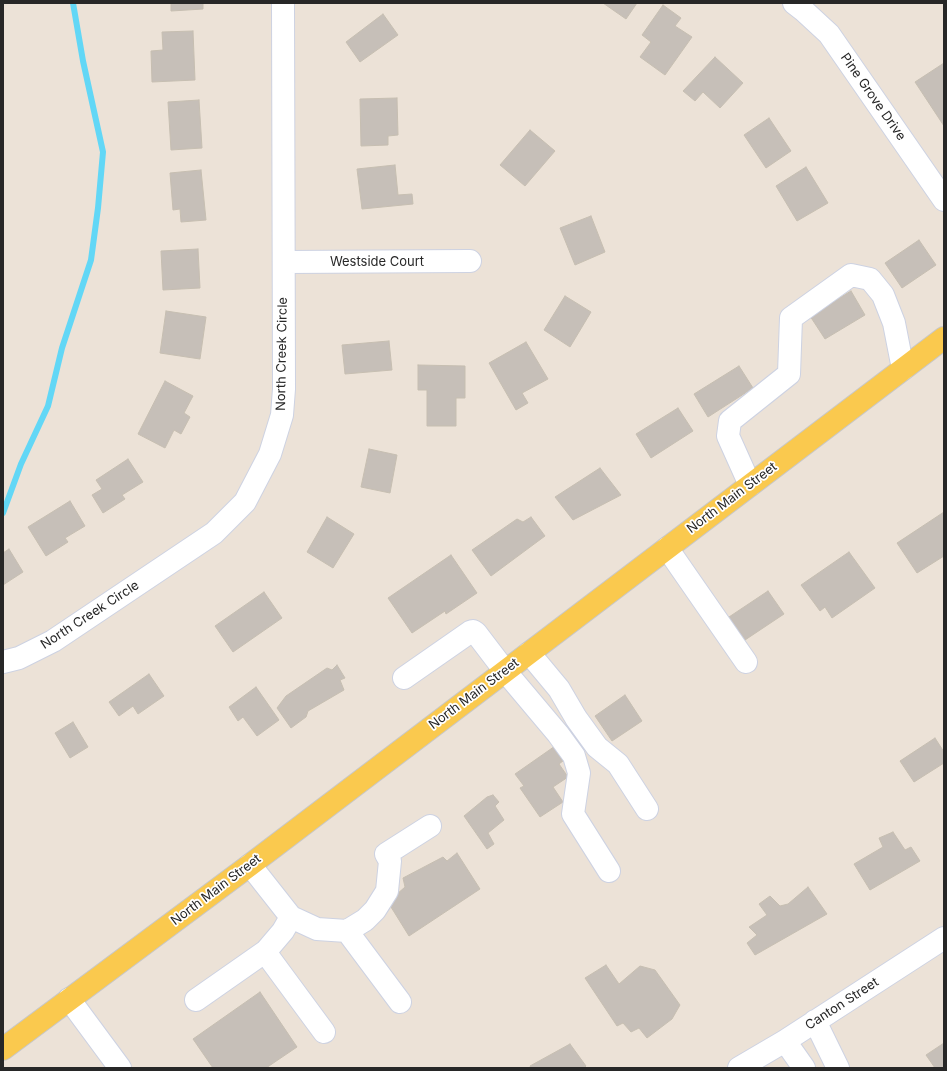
<!DOCTYPE html>
<style>
body{margin:0}
#map{position:relative;width:947px;height:1071px;overflow:hidden;background:#ece2d7;font-family:Inter,sans-serif}
canvas{display:block}
.frame{position:absolute;inset:0;border:4px solid #272727;pointer-events:none}
</style>
<div id="map">
<canvas width="947" height="1071"></canvas>
<div class="frame"></div>
</div>
<script>
const c = document.querySelector('canvas').getContext('2d');
c.lineJoin = 'round';
const toPath = rows => new Path2D(rows.map(r => 'M' + r).join(''));
function stroke(path, color, width, dash) { c.strokeStyle = color; c.lineWidth = width; c.lineCap = dash ? 'butt' : 'round'; c.setLineDash(dash || []); c.stroke(path); }
function paint(path, color) { c.fillStyle = color; c.fill(path, 'evenodd'); }
function write(font, color, halo, rows, align = 'center') {
  c.font = font + ' Inter,sans-serif'; c.lineWidth = 3.5; c.setLineDash([]); c.textBaseline = 'middle'; c.strokeStyle = halo; c.fillStyle = color; for (const [text, x, y, turn = 0] of rows) {
    c.save(); c.translate(x, y); c.rotate((+turn || 0) * Math.PI / 180); c.textAlign = isNaN(turn) ? turn : align; if (halo) c.strokeText(text, 0, 0); c.fillText(text, 0, 0); c.restore();
  }
}
const stream = toPath([
 [3,513,21,464,48,406,62,348,91,260,98,208,103,152,83,61,73,3]
]);
const building = toPath([
 [171,3,203,3,203,9,171,11,171,3],
 [603,3,637,3,626,19,603,3],
 [663,5,681,18,675,26,692,37,665,75,640,57,651,42,642,35,663,5],
 [383,14,398,35,360,62,346,42,383,14],
 [193,31,195,80,152,82,151,51,163,50,162,32,193,31],
 [715,57,743,83,720,108,703,92,695,101,683,91,715,57],
 [944,63,944,126,915,82,944,63],
 [397,98,398,135,388,136,388,145,361,146,360,99,397,98],
 [199,100,202,148,171,150,168,102,199,100],
 [769,118,791,151,766,168,744,135,769,118],
 [530,130,555,151,525,186,500,165,530,130],
 [395,165,398,195,412,194,413,204,362,209,357,169,395,165],
 [806,167,828,203,797,221,776,186,806,167],
 [201,170,206,220,181,222,180,209,173,210,170,173,201,170],
 [591,216,605,252,575,265,560,228,591,216],
 [919,240,936,265,902,288,885,263,919,240],
 [198,249,200,288,163,290,161,251,198,249],
 [851,291,865,315,825,339,810,316,851,291],
 [565,296,591,312,570,347,544,330,565,296],
 [166,311,206,317,200,359,160,353,166,311],
 [389,341,392,370,345,374,342,345,389,341],
 [526,342,548,379,522,393,528,403,516,410,489,363,526,342],
 [418,365,465,366,465,398,456,398,456,426,427,426,427,390,418,390,418,365],
 [739,366,753,388,708,417,694,394,739,366],
 [165,381,193,396,184,413,190,417,181,434,174,430,165,448,138,434,165,381],
 [678,408,693,431,651,458,636,434,678,408],
 [369,449,397,455,390,493,361,487,369,449],
 [128,459,143,482,122,495,125,499,103,513,92,495,102,489,96,480,128,459],
 [600,468,621,495,573,520,555,497,600,468],
 [70,501,85,526,65,538,68,542,46,556,28,527,70,501],
 [944,512,944,556,917,573,897,543,944,512],
 [327,517,354,534,333,568,307,552,327,517],
 [531,517,545,536,491,576,472,550,517,519,523,522,531,517],
 [9,549,23,572,3,585,3,553,9,549],
 [849,552,875,588,832,618,825,607,820,611,801,585,849,552],
 [451,555,477,593,446,614,445,611,412,633,388,598,451,555],
 [768,591,784,614,739,644,723,621,768,591],
 [264,592,282,618,233,652,215,626,264,592],
 [337,665,345,678,340,680,344,690,308,711,306,717,291,728,277,708,286,696,327,668,332,670,337,665],
 [149,674,164,696,138,714,133,706,119,716,109,702,149,674],
 [256,687,279,720,257,736,243,717,238,721,229,707,256,687],
 [625,695,642,721,612,741,595,716,625,695],
 [73,722,88,747,70,758,55,733,73,722],
 [935,738,944,752,944,763,914,782,900,761,935,738],
 [558,744,568,757,559,764,568,777,553,787,563,802,540,817,520,788,524,786,515,774,558,744],
 [493,795,499,802,495,806,504,820,488,833,494,844,487,849,464,816,487,797,493,795],
 [893,832,905,850,911,847,920,861,870,890,854,864,883,847,879,838,893,832],
 [457,853,480,889,409,936,391,907,396,895,405,887,403,878,443,857,447,861,457,853],
 [808,887,827,914,755,955,747,943,757,935,749,927,767,915,759,904,770,896,780,906,788,904,808,887],
 [606,965,619,984,640,966,655,970,680,1005,672,1019,647,1038,639,1028,631,1032,623,1023,617,1026,585,978,606,965],
 [260,992,297,1047,266,1068,213,1068,193,1039,260,992],
 [944,1043,944,1068,935,1068,926,1055,944,1043],
 [570,1044,586,1066,584,1068,531,1068,530,1066,570,1044]
]);
const minor = toPath([
 [794,3,803,10,829,34,944,200],
 [284,262,470,261],
 [750,485,728,436,730,421,789,374,791,318,851,275,870,279,883,295,894,323,903,369],
 [667,548,746,662],
 [529,653,559,689,576,718,597,747,618,764,647,809],
 [3,662,19,658,53,641,214,533,245,502,270,454,282,415,284,389,283,3],
 [404,678,470,632,473,631,476,633,505,671,558,734,574,756,579,773,573,814,609,871],
 [250,865,291,917,317,929,347,931,365,920,375,910,387,891,390,861,386,854,430,826],
 [347,931,400,1002],
 [265,952,324,1032],
 [69,999,120,1068],
 [196,1000,266,951,283,931,291,917],
 [815,1021,838,1068],
 [785,1041,804,1068],
 [739,1068,785,1041,944,938]
]);
const major = toPath([
 [3,1049,250,865,944,338]
]);
const streetNames = [
 ["Pine Grove Drive",873,97,55],
 ["Westside Court",377,262],
 ["North Creek Circle",282,354,-89],
 ["North Main Street",732,498,-37],
 ["North Creek Circle",90,615,-33],
 ["North Main Street",474,694,-37],
 ["North Main Street",216,890,-37],
 ["Canton Street",842,1004,-33]
];
stroke(stream, '#62d7f6', 6);
paint(building, '#c6bfb8');
stroke(building, '#c6beb1', 1);
stroke(minor, '#cdd2e2', 24);
stroke(major, '#c7c7c7', 24);
stroke(minor, '#fff', 22);
stroke(major, '#fac94e', 22);
write('13px', '#272727', '#fff', streetNames);
</script>
